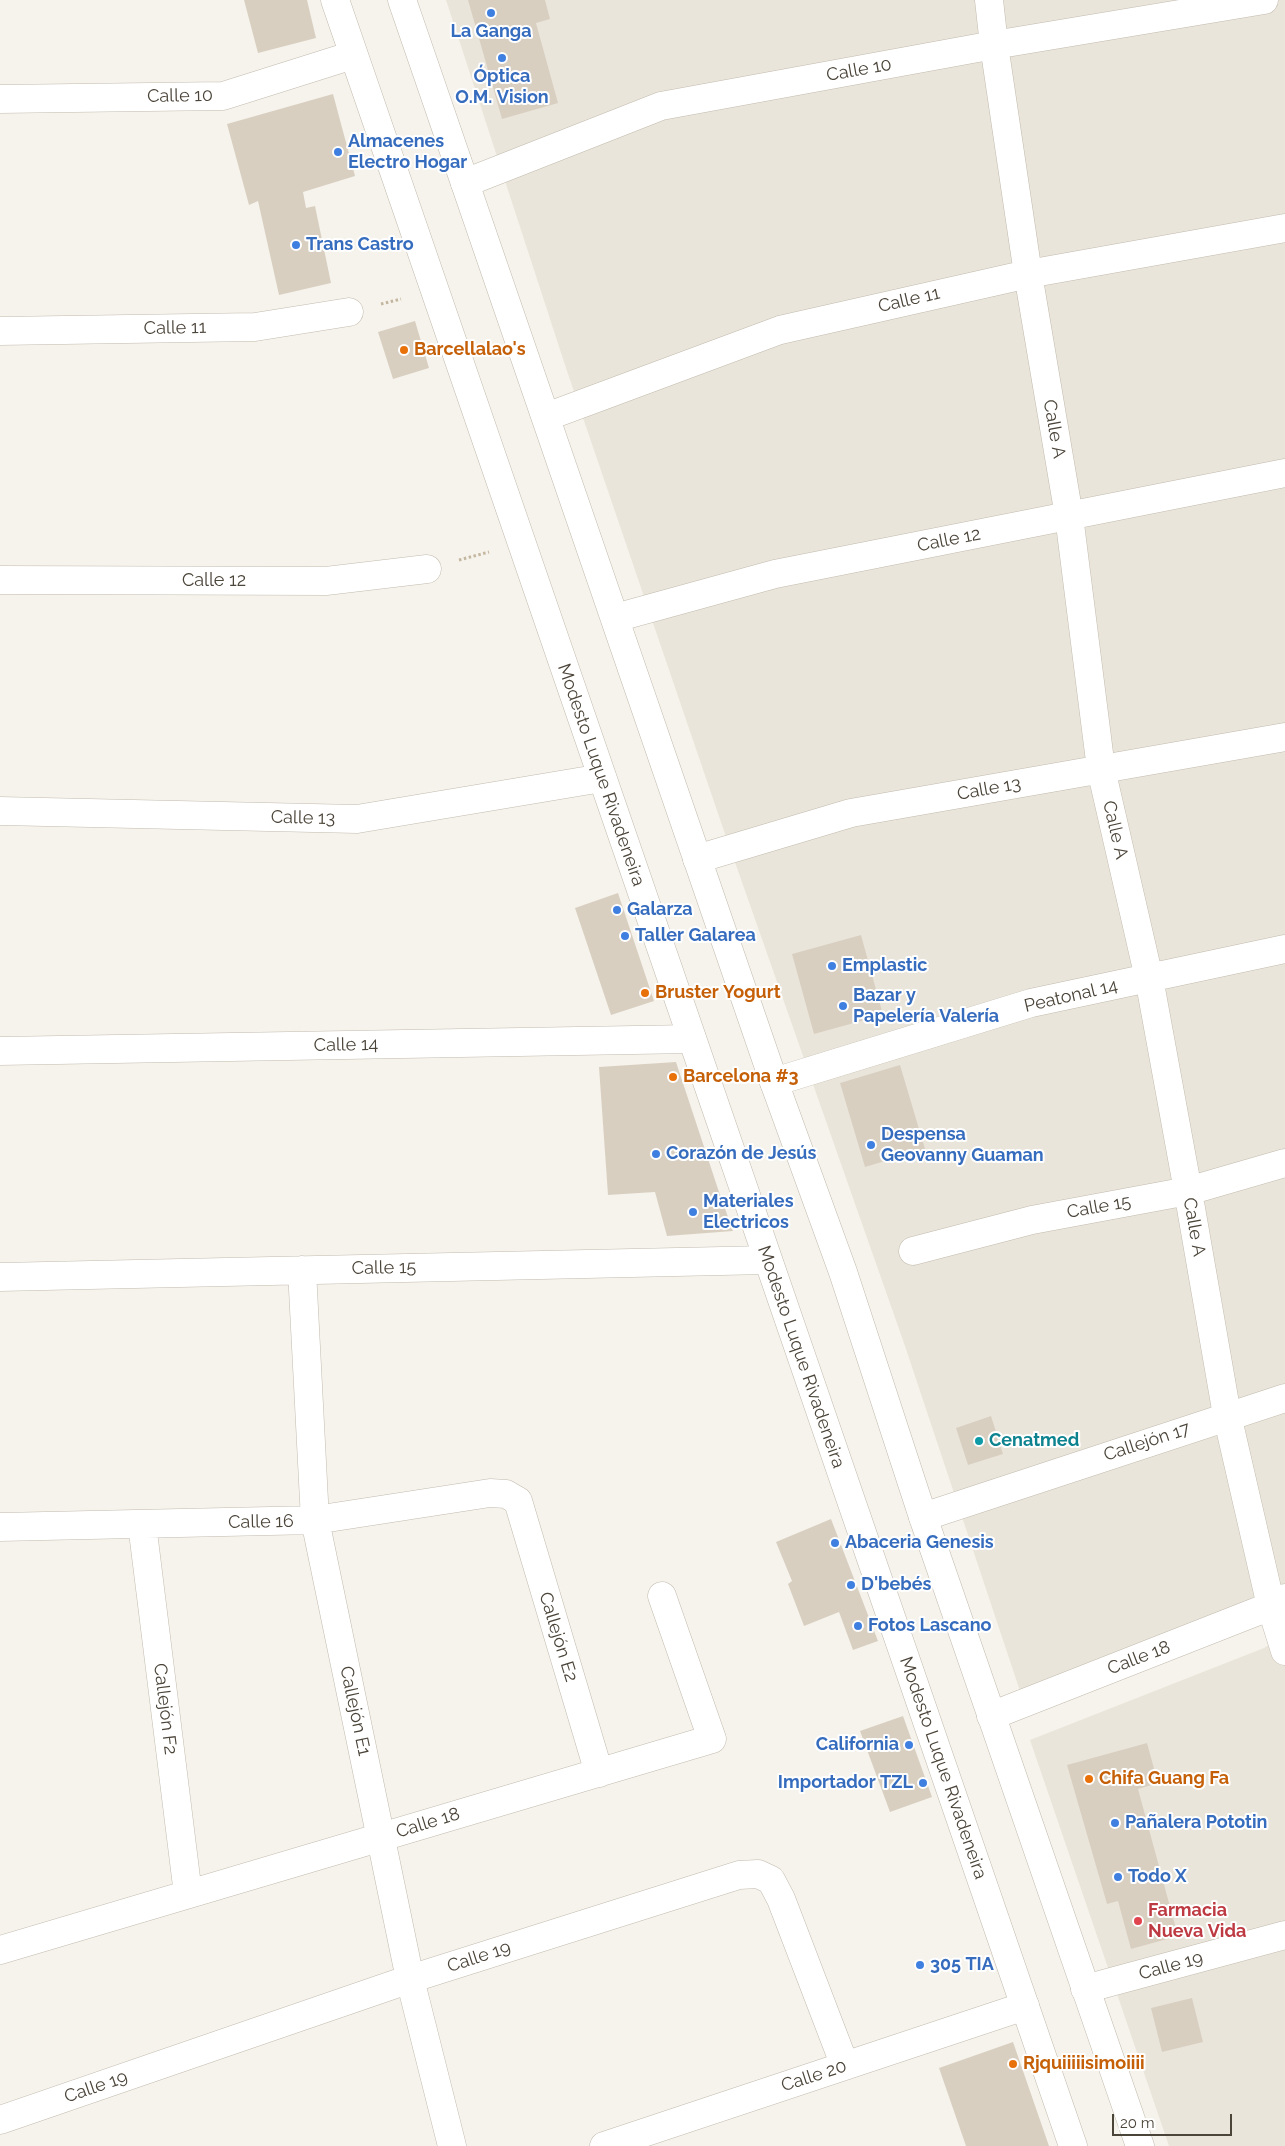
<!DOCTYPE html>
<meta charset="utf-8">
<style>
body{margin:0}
#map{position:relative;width:1285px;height:2146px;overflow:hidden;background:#f6f3ec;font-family:Raleway,sans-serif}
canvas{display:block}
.scale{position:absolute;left:1112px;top:2114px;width:120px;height:22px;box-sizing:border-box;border:2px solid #4b4439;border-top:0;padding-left:6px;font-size:15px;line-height:18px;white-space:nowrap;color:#4b4439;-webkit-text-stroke:4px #fff;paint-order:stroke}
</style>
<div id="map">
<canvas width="1285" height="2146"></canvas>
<div class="scale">20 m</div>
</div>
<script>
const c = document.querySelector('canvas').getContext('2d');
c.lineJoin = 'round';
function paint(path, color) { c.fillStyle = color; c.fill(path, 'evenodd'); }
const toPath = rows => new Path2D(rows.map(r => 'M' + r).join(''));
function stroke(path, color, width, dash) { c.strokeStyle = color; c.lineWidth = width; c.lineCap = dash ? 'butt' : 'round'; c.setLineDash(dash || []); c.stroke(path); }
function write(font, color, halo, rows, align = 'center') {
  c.font = font + ' Raleway,sans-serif'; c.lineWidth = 4; c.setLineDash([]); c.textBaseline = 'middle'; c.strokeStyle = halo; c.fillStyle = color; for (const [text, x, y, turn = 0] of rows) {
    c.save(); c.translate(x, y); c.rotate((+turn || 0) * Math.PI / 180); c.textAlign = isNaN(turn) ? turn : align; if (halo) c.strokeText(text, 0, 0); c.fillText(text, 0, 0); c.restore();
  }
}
const residential = toPath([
 [446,0,1285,0,1285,1589,1021,1694,905,1346,724,831,566,368],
 [1285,1635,1285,2146,1169,2146,1030,1740,1264,1648]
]);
const building = toPath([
 [244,0,307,0,316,38,258,53],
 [468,0,545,0,550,19,536,23,558,103,502,119],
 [333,94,355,176,303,192,306,208,315,206,331,283,279,295,258,201,249,205,227,124],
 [415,321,429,368,393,379,378,332],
 [618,893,654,1001,611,1015,575,908],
 [861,935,883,1015,814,1034,792,954],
 [676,1062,718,1189,733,1231,667,1236,655,1192,608,1195,599,1067],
 [900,1065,925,1149,865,1167,840,1083],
 [991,1416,1003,1454,968,1465,956,1428],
 [831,1519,878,1641,853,1650,839,1612,804,1626,788,1584,792,1581,776,1542],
 [903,1716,932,1797,890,1812,860,1731],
 [1147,1743,1158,1783,1138,1789,1178,1936,1131,1949,1118,1901,1107,1904,1067,1765],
 [1192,1998,1203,2042,1162,2052,1151,2008],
 [1013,2042,1049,2146,966,2146,939,2068]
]);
const path = toPath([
 [381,304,401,299],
 [459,560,489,552]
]);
const minor = toPath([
 [989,0,994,45,1028,274,1069,516,1101,769,1149,978,1188,1191,1227,1415,1271,1606,1285,1651],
 [0,99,223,96,353,55],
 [465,183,661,106,994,45,1264,0],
 [0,331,255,327,349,312],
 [546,417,780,330,1028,274,1285,228],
 [0,580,326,581,427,569],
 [615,618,775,574,1285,473],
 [0,811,357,819,602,778],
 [697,859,851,813,1285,737],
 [0,1051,692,1039],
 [774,1082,1031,1003,1285,949],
 [913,1251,1032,1220,1188,1191,1285,1163],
 [302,1270,315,1520,410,1979,452,2146],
 [0,1277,767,1260],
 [923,1517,1285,1398],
 [142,1524,188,1894],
 [0,1527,315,1520,490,1493,506,1494,518,1501,599,1773],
 [991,1716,1271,1606,1285,1598],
 [0,1950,712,1739,662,1596],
 [1085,1989,1285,1935],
 [0,2120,410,1979,739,1875,758,1874,771,1880,781,1899,845,2066],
 [604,2146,1025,2006]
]);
const tertiary = toPath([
 [335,0,1073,2146],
 [402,0,774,1082,843,1272,923,1517,1140,2146]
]);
const markers = [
 [491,13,5,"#3f7fe0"],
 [502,58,5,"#3f7fe0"],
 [338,152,5,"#3f7fe0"],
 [296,245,5,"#3f7fe0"],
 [404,350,5,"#e8710a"],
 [617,910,5,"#3f7fe0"],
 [625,936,5,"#3f7fe0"],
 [832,966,5,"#3f7fe0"],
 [645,993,5,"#e8710a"],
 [843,1006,5,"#3f7fe0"],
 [673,1077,5,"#e8710a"],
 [871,1145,5,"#3f7fe0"],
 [656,1154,5,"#3f7fe0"],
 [693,1212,5,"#3f7fe0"],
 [979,1441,5,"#0f9aa8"],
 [835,1543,5,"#3f7fe0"],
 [851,1585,5,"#3f7fe0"],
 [858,1626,5,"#3f7fe0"],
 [909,1745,5,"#3f7fe0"],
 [1089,1779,5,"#e8710a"],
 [923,1783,5,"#3f7fe0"],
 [1115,1823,5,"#3f7fe0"],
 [1118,1877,5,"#3f7fe0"],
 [1138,1921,5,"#e0444e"],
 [920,1965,5,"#3f7fe0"],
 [1013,2064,5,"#e8710a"]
];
const shopNames = [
 ["La Ganga",491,32,"center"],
 ["Óptica",502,77,"center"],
 ["O.M. Vision",502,98,"center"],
 ["Almacenes",348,142],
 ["Electro Hogar",348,163],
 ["Trans Castro",306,245],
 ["Galarza",627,910],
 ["Taller Galarea",635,936],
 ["Emplastic",842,966],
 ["Bazar y",853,996],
 ["Papelería Valería",853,1017],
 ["Despensa",881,1135],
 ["Geovanny Guaman",881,1156],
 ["Corazón de Jesús",666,1154],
 ["Materiales",703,1202],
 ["Electricos",703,1223],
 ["Abaceria Genesis",845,1543],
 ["D'bebés",861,1585],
 ["Fotos Lascano",868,1626],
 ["California",899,1745,"right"],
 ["Importador TZL",913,1783,"right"],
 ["Pañalera Pototin",1125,1823],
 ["Todo X",1128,1877],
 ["305 TIA",930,1965]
];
const streetNames = [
 ["Calle 10",859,70,-10],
 ["Calle 10",180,96,-1],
 ["Calle 11",909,300,-13],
 ["Calle 11",175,328,-1],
 ["Calle A",1054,429,80],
 ["Calle 12",949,540,-11],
 ["Calle 12",214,581],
 ["Modesto Luque Rivadeneira",601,775,71],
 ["Calle 13",989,789,-10],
 ["Calle 13",303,818,1],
 ["Calle A",1115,830,77],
 ["Peatonal 14",1071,996,-13],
 ["Calle 14",346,1045,-1],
 ["Calle 15",1099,1207,-10],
 ["Calle A",1194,1227,80],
 ["Calle 15",384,1268,-1],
 ["Modesto Luque Rivadeneira",801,1357,71],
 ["Callejón 17",1147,1442,-18],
 ["Calle 16",261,1522,-1],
 ["Callejón E2",558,1637,73],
 ["Calle 18",1139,1658,-21],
 ["Callejón F2",165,1709,83],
 ["Callejón E1",355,1711,78],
 ["Modesto Luque Rivadeneira",943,1768,71],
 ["Calle 18",428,1823,-17],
 ["Calle 19",479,1957,-18],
 ["Calle 19",1171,1966,-15],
 ["Calle 20",814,2076,-18],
 ["Calle 19",96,2087,-19]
];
const foodNames = [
 ["Barcellalao's",414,350],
 ["Bruster Yogurt",655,993],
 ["Barcelona #3",683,1077],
 ["Chifa Guang Fa",1099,1779],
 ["Rjquiiiiisimoiiii",1023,2064]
];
const cultureNames = [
 ["Cenatmed",989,1441]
];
const healthNames = [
 ["Farmacia",1148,1911],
 ["Nueva Vida",1148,1932]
];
paint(residential, '#eae5da');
paint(building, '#d8cfc1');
stroke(minor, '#c2bbae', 29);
stroke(tertiary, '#c2bbae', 29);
stroke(path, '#c4b79f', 3, [2.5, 2.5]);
stroke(minor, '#fff', 28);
stroke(tertiary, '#fff', 28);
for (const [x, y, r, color] of markers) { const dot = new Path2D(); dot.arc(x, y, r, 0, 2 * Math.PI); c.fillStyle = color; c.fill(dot); stroke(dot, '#fff', 2); }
write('bold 18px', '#366cbe', '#fff', shopNames, 'left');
write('18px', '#4b4439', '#fff', streetNames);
write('bold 18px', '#c56008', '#fff', foodNames, 'left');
write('bold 18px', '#0d838f', '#fff', cultureNames, 'left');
write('bold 18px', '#be3a42', '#fff', healthNames, 'left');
</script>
